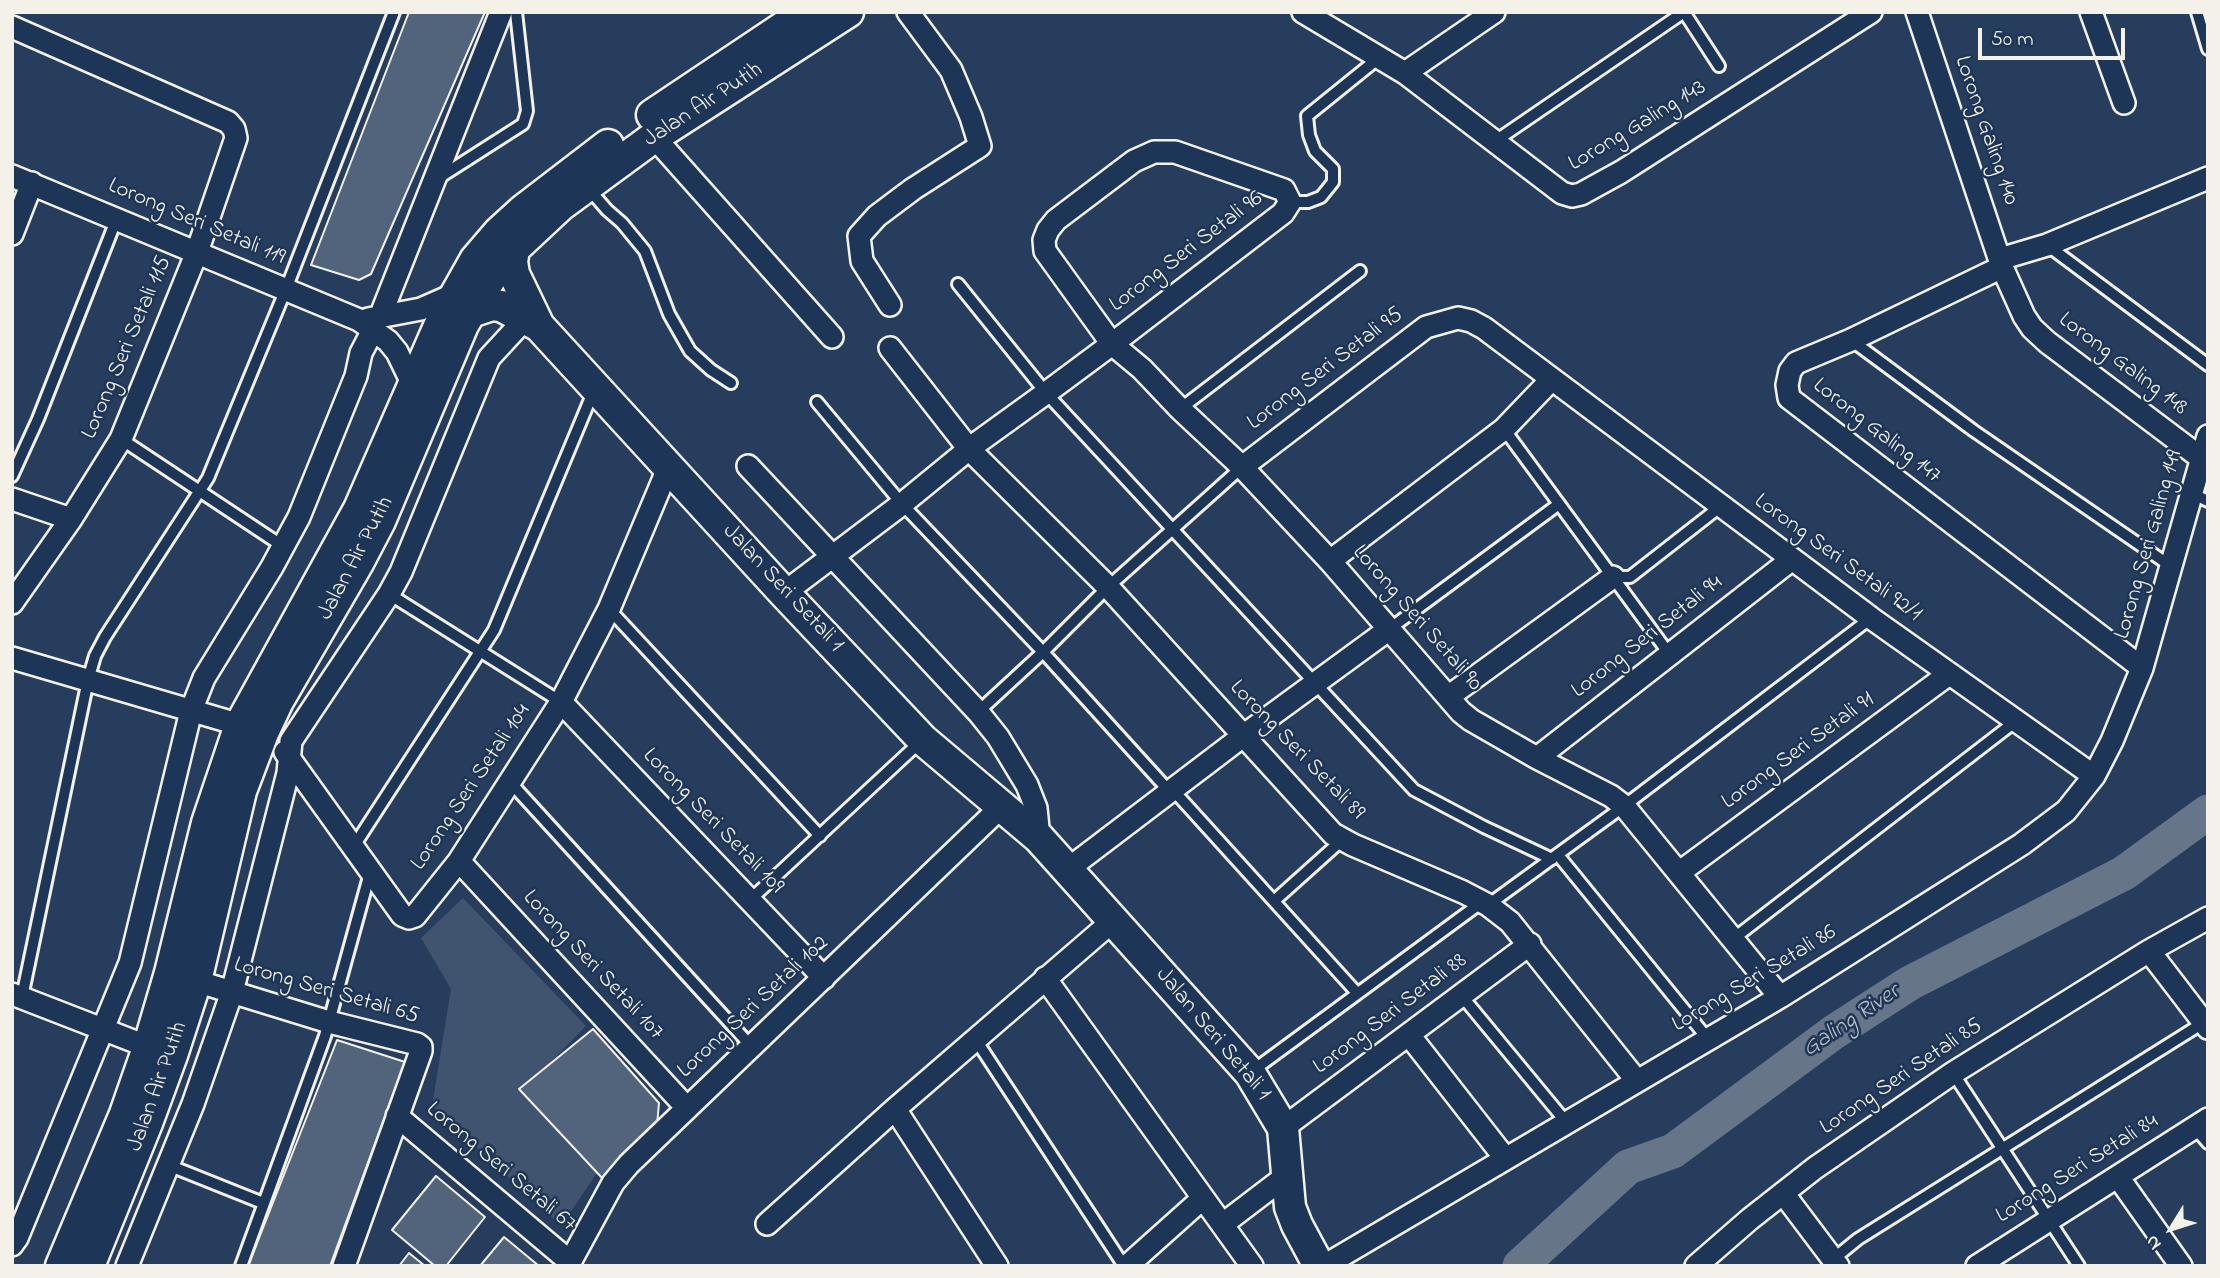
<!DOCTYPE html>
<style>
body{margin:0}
#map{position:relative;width:2220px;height:1278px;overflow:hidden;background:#263d5d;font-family:"Indie Flower",sans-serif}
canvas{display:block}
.frame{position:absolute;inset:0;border:14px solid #f4f1e8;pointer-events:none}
.north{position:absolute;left:2136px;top:1194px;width:70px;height:70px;-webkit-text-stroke:5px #1d3557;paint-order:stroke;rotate:232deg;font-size:19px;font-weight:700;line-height:28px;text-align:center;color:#f4f1e8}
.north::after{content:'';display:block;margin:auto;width:24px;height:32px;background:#f4f1e8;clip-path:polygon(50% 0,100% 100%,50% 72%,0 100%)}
.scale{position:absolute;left:1978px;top:28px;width:147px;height:32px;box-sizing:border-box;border:4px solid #f4f1e8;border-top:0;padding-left:9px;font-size:21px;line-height:24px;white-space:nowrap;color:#f4f1e8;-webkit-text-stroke:5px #1d3557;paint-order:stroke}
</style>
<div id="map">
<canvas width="2220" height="1278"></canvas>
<div class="frame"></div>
<div class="north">N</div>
<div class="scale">50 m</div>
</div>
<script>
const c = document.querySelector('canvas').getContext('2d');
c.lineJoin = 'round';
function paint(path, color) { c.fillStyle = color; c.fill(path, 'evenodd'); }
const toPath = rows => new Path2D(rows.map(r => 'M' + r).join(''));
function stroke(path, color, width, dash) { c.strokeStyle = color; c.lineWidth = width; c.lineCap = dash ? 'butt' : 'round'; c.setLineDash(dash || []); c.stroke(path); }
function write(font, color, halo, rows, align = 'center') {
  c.font = font + ' "Indie Flower",sans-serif'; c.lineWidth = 5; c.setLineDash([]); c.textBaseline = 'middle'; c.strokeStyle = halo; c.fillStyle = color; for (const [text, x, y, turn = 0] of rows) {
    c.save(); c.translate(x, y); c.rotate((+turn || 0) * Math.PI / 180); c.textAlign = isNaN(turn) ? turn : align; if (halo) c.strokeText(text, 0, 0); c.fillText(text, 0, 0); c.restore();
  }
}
const green = toPath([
 [463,898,586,1026,524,1089,601,1167,561,1226,432,1106,451,989,421,938]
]);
const river = toPath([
 [1520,1266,1628,1167,1673,1151,1834,1032,1910,983,2124,873,2208,812]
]);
const building = toPath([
 [409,12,485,12,371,274,359,280,311,265,409,12],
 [593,1029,659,1103,657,1125,603,1179,519,1089,593,1029],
 [337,1040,405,1062,330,1266,248,1266,337,1040],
 [436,1176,485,1217,446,1266,435,1266,392,1230,436,1176],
 [504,1237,539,1266,480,1266,504,1237],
 [409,1253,425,1266,399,1266,409,1253]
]);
const lane = toPath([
 [1684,12,1719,66],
 [2197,12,2208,49],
 [1494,142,1684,12],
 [437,179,523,124,527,111,516,12],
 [588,188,607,210,622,223,645,251,669,314,690,351,711,370,731,383],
 [1290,202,1308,202,1321,197,1333,182,1333,169,1315,151,1309,135,1307,116,1380,57],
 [2047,245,2208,365],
 [958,284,1046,393,1414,790,1484,827,1552,859],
 [1851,340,1974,431,2172,567],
 [817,402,902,504,1043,652,1170,792],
 [1180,409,1360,271],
 [1504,429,1670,655],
 [121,439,284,547],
 [12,476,38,419,117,218],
 [2193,494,2208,501],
 [1613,577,1630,577,1721,506],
 [389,594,561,702],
 [609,609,820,836],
 [1388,630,1559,504],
 [978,712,1043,652,1108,587,1242,467],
 [510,782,751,1046],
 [1173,790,1357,993],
 [354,846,494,630,594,390],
 [1558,855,1708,1039],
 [750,900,920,742],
 [1274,901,1342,840],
 [1488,905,1624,806,1871,618],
 [1733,939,2016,721],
 [1461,995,1566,1122],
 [22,997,88,680,95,656,105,637,208,478,286,289,394,12],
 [976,1040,1124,1266],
 [1251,1072,1482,902],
 [1953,1073,2079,1266],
 [2195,1128,2208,1143],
 [168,1165,263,1203],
 [1831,1261,1858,1239,2203,1023],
 [241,1266,325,1036,370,873]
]);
const street = toPath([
 [1303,12,1405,73,1562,193,1572,196,1581,194,1621,172,1871,12],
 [1917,12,2002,267,2024,316,2032,328,2047,342,2201,458],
 [2091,12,2124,103],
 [12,27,228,122,234,129,236,138,197,252,121,439,71,519,12,603],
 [1405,73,1494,12],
 [654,137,832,337],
 [12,176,359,320,388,341,397,352,413,385],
 [12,234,32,183],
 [2000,259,2047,245,2208,178],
 [2002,267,1851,340,1796,363,1790,371,1787,385,1789,398,2142,668],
 [890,305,862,261,859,236,877,216,913,189,980,146,971,117,951,70,908,12],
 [380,317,501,12],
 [368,319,421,309,455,294],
 [890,348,969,449,1108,587,1333,834,1353,845,1463,892,1488,905,1510,922,1637,1081],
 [748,466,978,712,998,737,1027,785,1036,808,1039,838],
 [1242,467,1426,327,1458,318,1471,321,1484,328,1871,618,2094,776],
 [12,499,71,519],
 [1330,561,1504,429,1552,379],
 [784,593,902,504,974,445,1046,393,1112,344,1283,213,1290,202,1284,190,1175,152,1154,152,1134,161,1056,220,1048,230,1044,240,1045,251,1112,344,1142,369,1180,409,1242,467,1330,561,1461,712,1471,720,1537,758,1611,796,1624,806,1780,997],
 [12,658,251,728],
 [1448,697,1613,577],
 [561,702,824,978],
 [285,752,402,915,409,918,415,916,459,861,561,702,609,609,669,466],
 [1537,758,1791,560],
 [459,861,686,1107],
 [1068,869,1243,736,1388,630],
 [1680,872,1949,674],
 [2149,951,2208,1028],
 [1045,978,1252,1266],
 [196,981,329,1022,417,1044,421,1047,421,1051,344,1266],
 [12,994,159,1051],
 [1409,1035,1505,1158],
 [895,1109,997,1266],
 [397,1116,569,1261],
 [1283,1128,1530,944],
 [2118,1177,2181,1266],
 [1783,1193,1838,1266],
 [767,1224,895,1109,1114,920],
 [1223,1224,1286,1176],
 [12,1245,17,1238,130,963,191,711,204,678,272,567,299,517,356,376,361,353,373,330],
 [127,1266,193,1104,232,992,288,773,291,741,389,594,401,572,489,358,525,319],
 [568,1266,613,1183,629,1164,1001,807],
 [1127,1266,1203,1198],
 [1324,1266,1780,997,2022,844,2066,811,2094,776,2112,741,2142,668,2208,436],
 [1696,1266,1750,1219,1815,1168,1953,1073,2149,951,2208,918],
 [1977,1266,2208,1119]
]);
const secondary = toPath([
 [652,115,806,12],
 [514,249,512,262,514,274,539,326,784,593,923,740,1039,838,1250,1073,1283,1128,1290,1207,1297,1225,1319,1266],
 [471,312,492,305,501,306,539,326],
 [61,1266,125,1114,148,1048,170,973,207,823,240,725,359,509,444,315,475,260,499,232,522,211,608,145],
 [89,1266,147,1123,172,1055,196,981,241,791,263,733,278,701,358,563,380,521,463,325,480,296,493,274,514,249,560,206,654,137,848,12]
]);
const streetNames = [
 ["Jalan Air Putih",704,106,-33],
 ["Lorong Galing 143",1638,127,-31],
 ["Lorong Galing 140",1985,131,71],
 ["Lorong Seri Setali 119",196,223,23],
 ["Lorong Seri Setali 96",1187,253,-37],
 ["Lorong Seri Setali 115",128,348,-67],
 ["Lorong Galing 148",2122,365,37],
 ["Lorong Seri Setali 95",1326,370,-37],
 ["Lorong Galing 147",1876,432,38],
 ["Lorong Seri Galing 149",2150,545,-74],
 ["Jalan Air Putih",357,559,-62],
 ["Lorong Seri Setali 92/1",1837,559,36],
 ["Jalan Seri Setali 1",782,589,47],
 ["Lorong Seri Setali 90",1416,619,49],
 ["Lorong Seri Setali 94",1648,638,-38],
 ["Lorong Seri Setali 89",1296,751,46],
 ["Lorong Seri Setali 91",1799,752,-36],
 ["Lorong Seri Setali 104",472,788,-56],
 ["Lorong Seri Setali 109",712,822,46],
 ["Lorong Seri Setali 107",592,966,47],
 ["Lorong Seri Setali 86",1755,980,-31],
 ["Lorong Seri Setali 65",326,992,16],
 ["Lorong Seri Setali 102",754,1008,-43],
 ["Lorong Seri Setali 88",1391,1015,-37],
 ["Jalan Seri Setali 1",1212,1035,50],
 ["Lorong Seri Setali 85",1902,1078,-34],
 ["Jalan Air Putih",159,1087,-70],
 ["Lorong Seri Setali 67",500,1168,40],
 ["Lorong Seri Setali 84",2078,1170,-32]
];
const waterNames = [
 ["Galing River",1852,1022,-34]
];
paint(green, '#40546f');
stroke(river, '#677588', 35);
paint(building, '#52647b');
stroke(building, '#f4f1e8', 2);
stroke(lane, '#f4f1e8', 16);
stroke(street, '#f4f1e8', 26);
stroke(secondary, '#f4f1e8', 35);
stroke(lane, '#1d3557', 10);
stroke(street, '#1d3557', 21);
stroke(secondary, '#1d3557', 30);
write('23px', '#f4f1e8', '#1d3557', streetNames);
write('italic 24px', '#bcbfc2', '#1d3557', waterNames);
</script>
